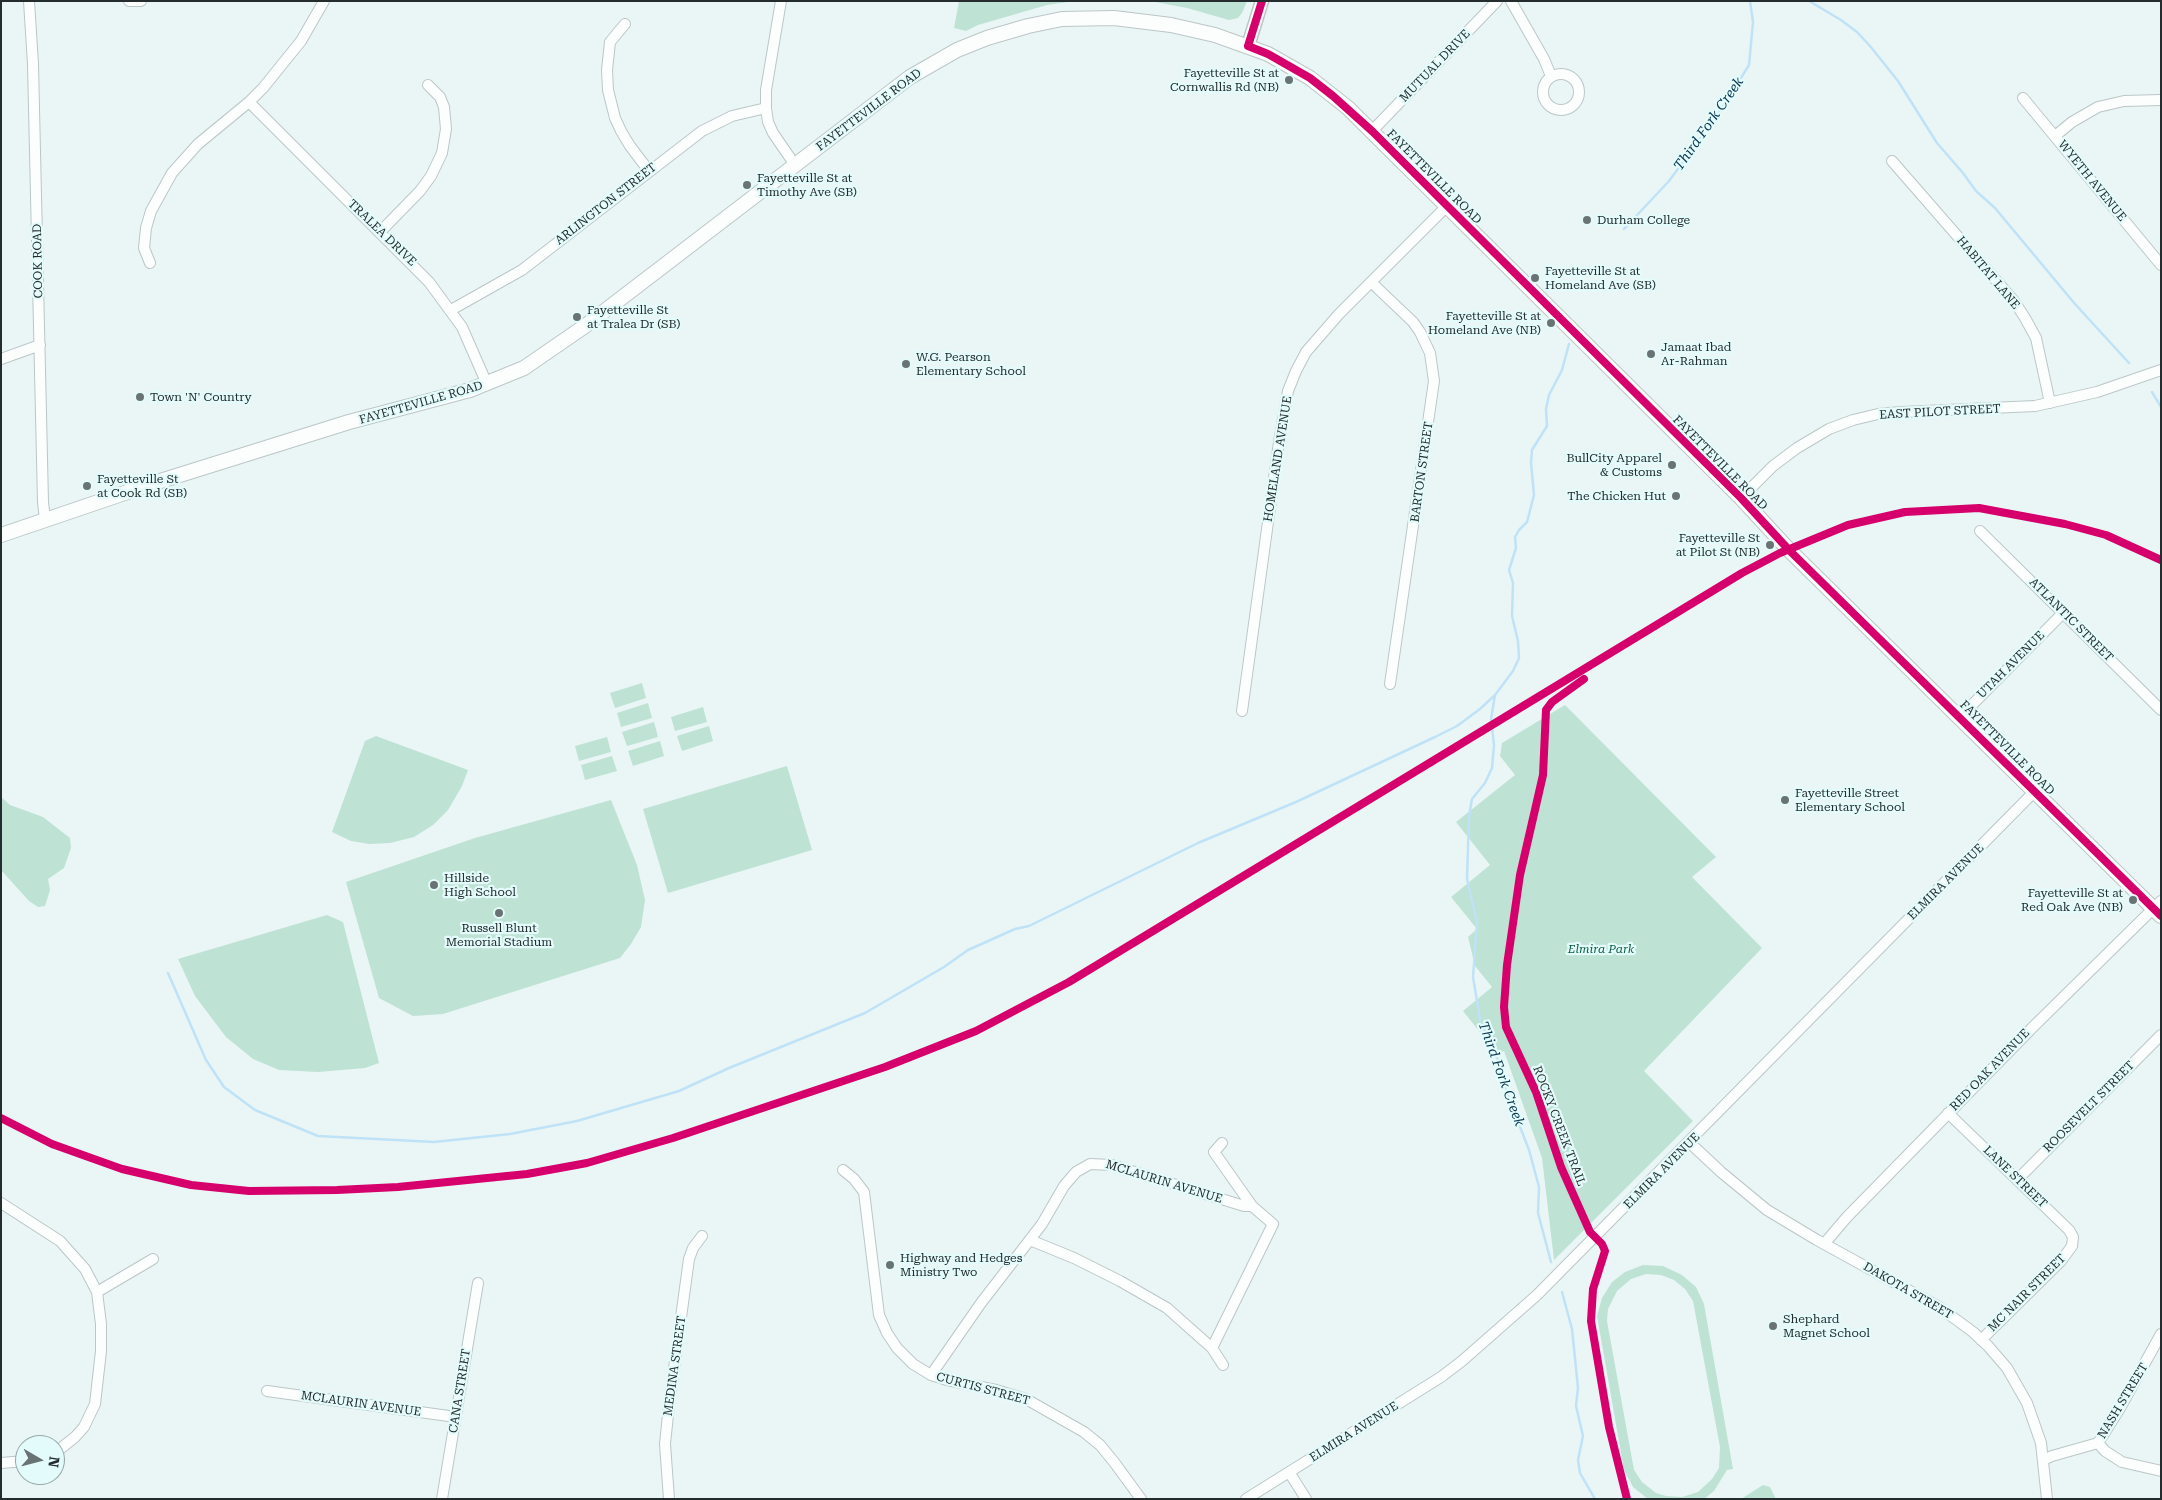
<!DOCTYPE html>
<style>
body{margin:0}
#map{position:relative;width:2162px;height:1500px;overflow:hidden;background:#eaf6f6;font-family:"Roboto Serif",serif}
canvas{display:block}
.frame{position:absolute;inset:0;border:2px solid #242c2d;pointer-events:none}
.north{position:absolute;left:15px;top:1435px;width:50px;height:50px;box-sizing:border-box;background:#e4fbfc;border:1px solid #97a8a9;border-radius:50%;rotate:98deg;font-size:14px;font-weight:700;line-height:20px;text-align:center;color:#242c2d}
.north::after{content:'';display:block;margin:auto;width:18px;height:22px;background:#697373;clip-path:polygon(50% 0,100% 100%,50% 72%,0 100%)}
</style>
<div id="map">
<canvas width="2162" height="1500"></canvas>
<div class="frame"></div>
<div class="north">N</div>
</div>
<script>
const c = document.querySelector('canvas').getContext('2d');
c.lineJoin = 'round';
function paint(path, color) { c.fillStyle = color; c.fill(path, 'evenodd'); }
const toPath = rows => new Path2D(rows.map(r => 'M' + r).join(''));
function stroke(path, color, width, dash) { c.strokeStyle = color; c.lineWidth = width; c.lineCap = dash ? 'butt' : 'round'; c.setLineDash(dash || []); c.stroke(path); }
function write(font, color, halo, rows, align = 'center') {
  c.font = font + ' "Roboto Serif",serif'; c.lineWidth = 4.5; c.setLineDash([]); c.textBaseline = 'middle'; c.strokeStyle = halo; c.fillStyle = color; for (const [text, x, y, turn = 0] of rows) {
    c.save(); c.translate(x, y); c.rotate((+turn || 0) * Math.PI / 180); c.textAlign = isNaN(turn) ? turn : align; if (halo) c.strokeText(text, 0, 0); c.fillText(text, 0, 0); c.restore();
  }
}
const green = toPath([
 [959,1,1075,1,1047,5,978,25,966,31,954,28],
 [1150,1,1247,1,1242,13,1238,18,1229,20,1187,8],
 [642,683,646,698,615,708,610,693],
 [648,703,652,718,621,727,617,713],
 [1565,705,1716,857,1692,877,1762,948,1644,1071,1693,1121,1554,1260,1542,1158,1504,1051,1498,1055,1463,1011,1492,987,1475,966,1468,937,1477,929,1451,897,1490,865,1456,822,1515,775,1500,756,1502,743],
 [703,707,707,722,675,731,671,717],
 [654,722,658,737,627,746,622,732],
 [709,726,713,741,682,751,677,736],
 [376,736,468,770,462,786,448,810,433,825,414,837,390,843,369,844,351,841,332,832,365,741],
 [607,737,611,752,579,761,575,746],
 [660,741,664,756,633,766,628,751],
 [612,756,617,771,585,780,581,765],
 [787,766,812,850,668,893,643,809],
 [1,797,10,805,43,817,70,838,71,848,64,868,48,879,50,890,45,906,38,907,29,901,1,870],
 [611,800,637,865,645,900,641,927,631,944,620,958,443,1014,413,1016,379,998,346,882,475,838],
 [327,915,343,922,379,1063,365,1068,318,1072,279,1070,253,1059,226,1037,195,996,178,959],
 [1643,1265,1663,1266,1682,1275,1696,1287,1704,1304,1733,1469,1727,1470,1714,1491,1704,1499,1648,1499,1633,1487,1624,1470,1597,1316,1602,1298,1612,1282,1625,1272],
 [1646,1274,1661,1275,1674,1280,1685,1289,1693,1301,1720,1447,1719,1468,1712,1479,1698,1492,1682,1497,1666,1496,1656,1493,1642,1482,1634,1470,1607,1321,1608,1309,1617,1291,1631,1279],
 [1763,1485,1770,1487,1776,1499,1741,1499]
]);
const stream = toPath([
 [1809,1,1841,20,1857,32,1870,46,1898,81,1937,143,1963,173,1976,191,1995,208,2075,304,2129,363],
 [1624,229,1669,181,1719,113,1749,65,1753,22,1750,1],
 [2152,392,2161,407],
 [168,973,206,1060,224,1087,255,1110,318,1136,434,1142,510,1134,577,1121,679,1091,729,1068,865,1013,944,967,968,950,1015,929,1029,926,1198,843,1296,802,1435,737,1457,726,1480,709,1495,695],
 [1551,1262,1538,1213,1539,1187,1529,1150,1505,1088,1498,1060,1481,1025,1473,977,1477,922,1467,879,1469,816,1472,799,1485,783,1492,768,1494,745,1491,719,1495,695,1513,671,1519,658,1518,641,1512,616,1513,583,1509,570,1516,548,1515,537,1519,530,1527,522,1534,495,1531,463,1532,450,1547,426,1546,409,1549,395,1562,370,1569,344],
 [1562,1292,1572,1329,1578,1388,1576,1406,1583,1436,1578,1460,1580,1473,1595,1499]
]);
const minor = toPath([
 [29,1,33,64,43,502,45,520],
 [129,1,141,1],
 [781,1,766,90,766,108,768,122,773,133,795,165],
 [1511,1,1544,59,1551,76],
 [625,24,610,42,607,70,608,90,615,118,621,131,630,146,649,171],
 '1543 92a18 18 0 1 1 36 0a18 18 0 1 1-36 0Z',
 [2023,98,2161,265],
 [249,102,429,282,462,327,487,384],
 [1372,131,1497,1],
 [2055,136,2072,122,2098,107,2124,101,2161,100],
 [1892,161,2014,301,2025,318,2036,338,2050,403],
 [380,232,420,191,431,176,442,153,446,129,444,107,440,97,428,85],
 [150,263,144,248,146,228,151,211,172,173,198,144,249,102,263,88,301,41,324,1],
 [1371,282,1413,322,1420,332,1430,353,1434,381,1390,684],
 [451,310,522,270,702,131,732,116,766,108],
 [1,359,40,345],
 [1741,498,1773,466,1797,448,1829,429,1853,420,1878,414,1901,412,2035,406,2097,392,2161,370],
 [1980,531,2161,710],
 [1242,711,1279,442,1288,391,1296,371,1306,352,1339,314,1447,206],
 [1960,717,2063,613],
 [1948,1113,2069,1230,2073,1237,2072,1246,2061,1261,1981,1340],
 [1690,1143,1721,1172,1767,1210,1817,1240,1939,1307,1973,1332,1988,1346,2007,1368,2027,1403,2041,1443,2047,1499],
 [843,1170,854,1179,864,1192,879,1315,887,1333,897,1348,913,1364,931,1375,947,1380,996,1390,1026,1399,1084,1432,1100,1445,1114,1462,1141,1499],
 [2017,1180,2161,1035],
 [1,1203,60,1241,85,1269,97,1292,101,1324,101,1351,95,1404,84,1427,75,1437,55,1453],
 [1030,1240,1074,1258,1120,1281,1167,1308,1212,1348,1223,1365],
 [1824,1244,1847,1217,2034,1026,2161,901],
 [97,1292,153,1259],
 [1212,1348,1273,1224,1252,1206],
 [931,1375,981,1303,1042,1224,1064,1186,1076,1172,1090,1164,1112,1165,1244,1206,1252,1206,1214,1152,1222,1143],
 [267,1391,456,1417],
 [2098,1443,2105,1451,2122,1462,2161,1471],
 [2043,1460,2052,1456,2098,1443,2120,1408,2161,1334],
 [1,1463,25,1461],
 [1289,1472,1306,1499],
 [442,1499,478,1283],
 [669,1499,665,1444,669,1405,689,1259,693,1248,702,1236],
 [1246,1499,1441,1377,1462,1361,1537,1295,2035,791]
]);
const tertiary = toPath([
 [1248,46,1262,1]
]);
const secondary = toPath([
 [1,535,154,483,349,422,470,390,524,368,585,326,910,77,957,50,987,38,1028,26,1062,19,1114,18,1171,25,1215,35,1268,54,1310,78,1348,108,1741,498,1789,550,2161,916]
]);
const cycleway = toPath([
 [1262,1,1248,46,1268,54,1310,78,1333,96,1372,131,1741,498,1789,550,2161,916],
 [1584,679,1552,702,1546,710,1543,775,1520,875,1507,965,1504,1007,1506,1027,1536,1092,1561,1167,1590,1232,1602,1244,1605,1251,1593,1289,1591,1321,1609,1427,1627,1499],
 [1,1118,52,1144,122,1169,191,1185,249,1191,337,1190,398,1187,527,1174,587,1163,673,1138,885,1067,976,1031,1069,982,1742,573,1780,553,1848,525,1905,512,1979,508,2065,524,2106,535,2161,560]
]);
const markers = [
 [1289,80,5,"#697373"],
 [747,185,5,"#697373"],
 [1587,220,5,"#697373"],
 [1535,278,5,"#697373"],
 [577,317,5,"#697373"],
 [1551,323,5,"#697373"],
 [1651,354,5,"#697373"],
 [906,364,5,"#697373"],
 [140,397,5,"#697373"],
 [1672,465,5,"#697373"],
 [87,486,5,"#697373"],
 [1676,496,5,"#697373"],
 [1770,545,5,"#697373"],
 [1785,800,5,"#697373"],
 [434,885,5,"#697373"],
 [2133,900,5,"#697373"],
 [499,913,5,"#697373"],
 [890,1265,5,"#697373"],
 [1773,1326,5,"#697373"]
];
const streetNames = [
 ["MUTUAL DRIVE",1435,66,-46],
 ["FAYETTEVILLE ROAD",869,110,-37],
 ["FAYETTEVILLE ROAD",1434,177,45],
 ["WYETH AVENUE",2092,181,51],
 ["ARLINGTON STREET",606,204,-38],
 ["TRALEA DRIVE",382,233,44],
 ["COOK ROAD",38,261,-91],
 ["HABITAT LANE",1988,273,50],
 ["FAYETTEVILLE ROAD",421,403,-16],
 ["EAST PILOT STREET",1940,412,-3],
 ["HOMELAND AVENUE",1278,459,-81],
 ["FAYETTEVILLE ROAD",1720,463,45],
 ["BARTON STREET",1422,472,-82],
 ["ATLANTIC STREET",2071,620,45],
 ["UTAH AVENUE",2011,665,-45],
 ["FAYETTEVILLE ROAD",2007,748,45],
 ["ELMIRA AVENUE",1946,882,-45],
 ["RED OAK AVENUE",1990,1070,-46],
 ["ROOSEVELT STREET",2089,1107,-45],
 ["ROCKY CREEK TRAIL",1559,1126,69],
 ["ELMIRA AVENUE",1662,1171,-45],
 ["LANE STREET",2015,1177,44],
 ["MCLAURIN AVENUE",1164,1182,17],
 ["DAKOTA STREET",1908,1291,30],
 ["MC NAIR STREET",2027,1293,-45],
 ["MEDINA STREET",675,1366,-82],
 ["CURTIS STREET",983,1389,15],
 ["CANA STREET",460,1391,-81],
 ["NASH STREET",2123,1401,-59],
 ["MCLAURIN AVENUE",361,1404,8],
 ["ELMIRA AVENUE",1354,1432,-32]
];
const poiNames = [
 ["Fayetteville St at",1279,73,"right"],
 ["Cornwallis Rd (NB)",1279,87,"right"],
 ["Fayetteville St at",757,178],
 ["Timothy Ave (SB)",757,192],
 ["Durham College",1597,220],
 ["Fayetteville St at",1545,271],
 ["Homeland Ave (SB)",1545,285],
 ["Fayetteville St",587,310],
 ["at Tralea Dr (SB)",587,324],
 ["Fayetteville St at",1541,316,"right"],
 ["Homeland Ave (NB)",1541,330,"right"],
 ["Jamaat Ibad",1661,347],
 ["Ar-Rahman",1661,361],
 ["W.G. Pearson",916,357],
 ["Elementary School",916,371],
 ["Town 'N' Country",150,397],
 ["BullCity Apparel",1662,458,"right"],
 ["& Customs",1662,472,"right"],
 ["Fayetteville St",97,479],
 ["at Cook Rd (SB)",97,493],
 ["The Chicken Hut",1666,496,"right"],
 ["Fayetteville St",1760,538,"right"],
 ["at Pilot St (NB)",1760,552,"right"],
 ["Fayetteville Street",1795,793],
 ["Elementary School",1795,807],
 ["Hillside",444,878],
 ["High School",444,892],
 ["Fayetteville St at",2123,893,"right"],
 ["Red Oak Ave (NB)",2123,907,"right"],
 ["Russell Blunt",499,928,"center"],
 ["Memorial Stadium",499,942,"center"],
 ["Highway and Hedges",900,1258],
 ["Ministry Two",900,1272],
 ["Shephard",1783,1319],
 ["Magnet School",1783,1333]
];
const parkNames = [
 ["Elmira Park",1601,949]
];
const waterNames = [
 ["Third Fork Creek",1709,124,-55],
 ["Third Fork Creek",1501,1074,70]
];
paint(green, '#bee2d4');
stroke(stream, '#bfe2f7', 2.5);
stroke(minor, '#bcc6c6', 12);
stroke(tertiary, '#bcc6c6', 15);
stroke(secondary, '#bcc6c6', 16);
stroke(minor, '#fcfefe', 10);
stroke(tertiary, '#fcfefe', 12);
stroke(secondary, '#fcfefe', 14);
stroke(cycleway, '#d6006c', 8);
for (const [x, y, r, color] of markers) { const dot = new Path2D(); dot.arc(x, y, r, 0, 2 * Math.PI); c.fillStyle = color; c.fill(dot); stroke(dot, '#e4fbfc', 2); }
write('12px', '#242c2d', '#e4fbfc', streetNames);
write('12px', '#242c2d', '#e4fbfc', poiNames, 'left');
write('italic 12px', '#0b5f43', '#e4fbfc', parkNames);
write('italic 14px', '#0b3952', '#e4fbfc', waterNames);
</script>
